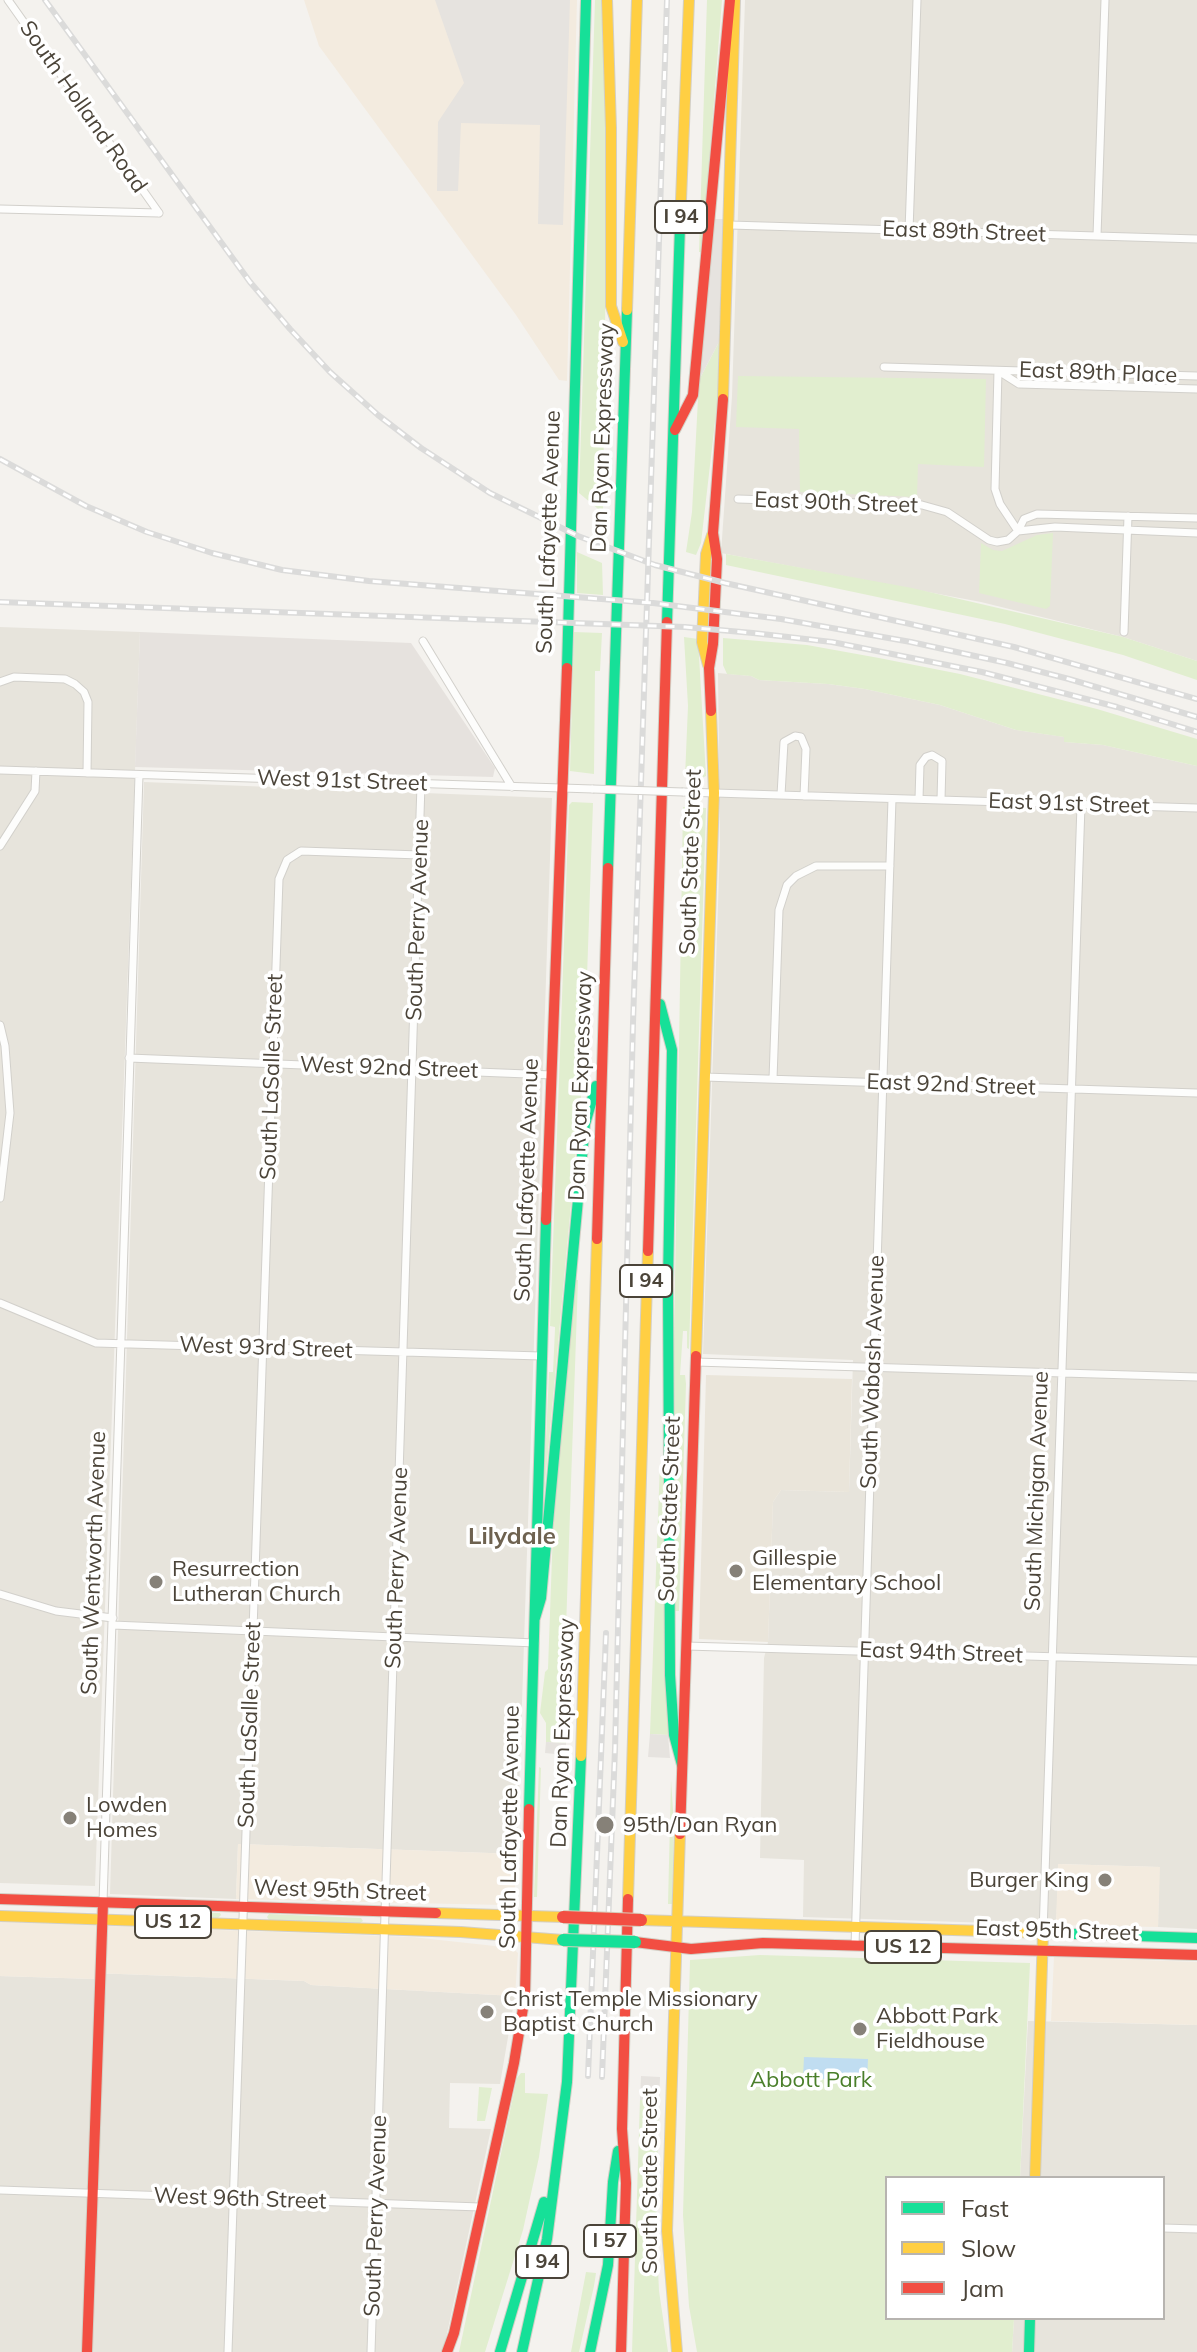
<!DOCTYPE html>
<style>
body{margin:0}
#map{position:relative;width:1197px;height:2352px;overflow:hidden;background:#f4f2ee;font-family:Mulish,sans-serif}
canvas{display:block}
.legend{position:absolute;left:885px;top:2176px;width:280px;height:144px;box-sizing:border-box;background:#fff;border:2px solid #b7b4b0;margin:0;padding:10px 14px;list-style:none;font-size:24px;color:#4b4439}
.legend li{display:flex;align-items:center;gap:16px;height:40px}
.legend b{width:40px;border:2px solid #b7b4b0}
</style>
<div id="map">
<canvas width="1197" height="2352"></canvas>
<ul class="legend">
<li><b style="height:10px;background:#16e098"></b>Fast</li>
<li><b style="height:10px;background:#ffcf43"></b>Slow</li>
<li><b style="height:10px;background:#f24e42"></b>Jam</li>
</ul>
</div>
<script>
const c = document.querySelector('canvas').getContext('2d');
c.lineJoin = 'round';
function paint(path, color) { c.fillStyle = color; c.fill(path, 'evenodd'); }
const toPath = rows => new Path2D(rows.map(r => 'M' + r).join(''));
function stroke(path, color, width, dash) { c.strokeStyle = color; c.lineWidth = width; c.lineCap = dash ? 'butt' : 'round'; c.setLineDash(dash || []); c.stroke(path); }
function write(font, color, halo, rows, align = 'center') {
  c.font = font + ' Mulish,sans-serif'; c.lineWidth = 7; c.setLineDash([]); c.textBaseline = 'middle'; c.strokeStyle = halo; c.fillStyle = color; for (const [text, x, y, turn = 0] of rows) {
    c.save(); c.translate(x, y); c.rotate((+turn || 0) * Math.PI / 180); c.textAlign = isNaN(turn) ? turn : align; if (halo) c.strokeText(text, 0, 0); c.fillText(text, 0, 0); c.restore();
  }
}
const residential = toPath([
 [745,0,1197,0,1197,661,1123,637,981,602,721,553,732,396],
 [0,627,140,632,95,1886,0,1883],
 [718,673,751,676,759,680,828,684,865,689,940,705,1016,730,1065,737,1065,742,1103,745,1197,766,1197,1929,1158,1927,1159,1867,1059,1864,1056,1925,803,1917,804,1860,760,1858,764,1658,768,1642,773,1502,781,1490,849,1492,853,1360,703,1354,720,845],
 [144,782,552,798,517,1854,238,1844,236,1899,110,1894],
 [94,1973,304,1981,311,1985,515,1996,500,2084,450,2083,449,2128,491,2129,443,2352,0,2352,0,1976,94,1979],
 [1028,2021,1197,2025,1197,2352,1012,2352,1014,2318,1163,2318,1163,2178,1020,2178]
]);
const commercial = toPath([
 [304,0,577,0,567,381,559,380,516,315,319,46],
 [238,1844,517,1854,515,1888,512,1898,501,1905,236,1899],
 [1058,1864,1160,1867,1158,1927,1056,1925],
 [0,1922,412,1937,513,1948,518,1953,515,1996,311,1985,304,1981,95,1973,95,1979,0,1976],
 [1054,1957,1197,1962,1197,2025,1051,2021]
]);
const industrial = toPath([
 [140,632,411,643,495,768,493,777,135,767]
]);
const education = toPath([
 [706,1375,852,1379,849,1492,781,1490,773,1502,768,1642,699,1639]
]);
const green = toPath([
 [595,0,601,0,607,146,603,513,579,493],
 [707,0,722,0,702,252,699,252],
 [719,342,718,396,701,543,696,555,686,552,692,512,699,380],
 [738,376,986,379,984,467,918,464,917,497,800,492,799,429,736,427],
 [1053,533,1050,606,1046,609,979,593,981,543,993,550,1002,551,1037,535],
 [577,552,602,563,603,595,577,593],
 [726,554,912,588,1123,637,1197,661,1197,680,1123,655,1005,624,726,565],
 [574,632,602,633,600,671,595,671,594,774,570,771],
 [684,637,698,639,706,776,702,778,685,777,688,706],
 [723,638,807,645,879,658,960,674,1097,709,1197,739,1197,766,1103,745,1064,742,1064,737,1016,730,940,705,865,689,828,684,759,680,751,676,727,674,723,665],
 [572,802,593,803,584,1064,543,1506,549,1372,553,1372,555,1329,555,1327,550,1326,569,805],
 [683,807,706,808,689,1349,687,1348,687,1331,683,1331,680,1375,685,1375,686,1384,679,1611,675,1611,674,1340],
 [576,1280,578,1280,565,1657,566,1743,546,1742,546,1723,540,1713,545,1672,548,1669,553,1529],
 [660,1463,664,1463,668,1735,650,1734],
 [539,1767,541,1768,537,1897,534,1897],
 [671,1780,674,1825,672,1904,668,1904],
 [182,1912,220,1913,221,1915,218,1918,162,1916,163,1913],
 [269,1914,361,1918,363,1921,360,1923,269,1920,267,1917],
 [760,1955,1030,1963,1020,2178,887,2178,887,2318,1014,2318,1012,2352,697,2352,689,2306,683,2215,690,1960],
 [521,2073,525,2073,525,2093,548,2094,539,2157,523,2230,485,2352,459,2352,517,2078],
 [479,2087,492,2088,485,2121,477,2121],
 [640,2100,659,2101,656,2227,659,2291,668,2352,632,2352],
 [586,2272,596,2273,594,2286,579,2352,571,2352]
]);
const parking = toPath([
 [435,0,570,0,563,225,538,224,540,125,461,123,458,191,437,191,438,122,464,83],
 [713,219,723,219,719,342,699,380],
 [650,1734,668,1735,670,1758,648,1757],
 [546,1742,566,1743,566,1755,545,1753],
 [641,2076,660,2077,659,2101,640,2100]
]);
const water = toPath([
 [804,2057,868,2059,867,2081,803,2078]
]);
const street = toPath([
 [8,0,159,213],
 [0,209,159,213],
 [730,225,1197,239],
 [909,231,917,0],
 [1097,236,1105,0],
 [884,367,1197,376],
 [998,371,995,489,1000,504,1018,531],
 [1000,372,1019,384,1197,389],
 [738,499,922,505,947,512,989,540,997,542,1008,540,1018,531,1024,519,1037,514,1197,518],
 [1018,531,1055,527,1197,533],
 [1124,632,1128,516],
 [423,641,512,787],
 [0,682,14,677,65,679,75,684,84,692,88,702,87,773],
 [0,770,593,789],
 [683,792,1197,808],
 [781,795,784,742,795,736,801,737,806,749,804,796],
 [919,799,920,765,926,757,932,755,942,761,941,800],
 [0,846,35,791,36,771],
 [0,1025,5,1046,10,1113,0,1198],
 [129,1058,552,1075],
 [704,1077,1197,1093],
 [773,1079,779,910,787,885,796,876,816,866,890,866],
 [0,1303,96,1343,541,1356],
 [695,1362,1197,1377],
 [0,1594,56,1611,113,1618],
 [113,1625,535,1643],
 [686,1646,1197,1661],
 [103,1903,139,775],
 [1043,1933,1081,805],
 [855,1946,892,799],
 [0,2190,480,2207],
 [1163,2228,1197,2229],
 [228,2352,279,879,287,860,301,851,420,855],
 [371,2352,421,784]
]);
const fast = toPath([
 [667,622,680,225],
 [567,668,586,0],
 [608,868,627,310],
 [660,1004,672,1050,668,1283,670,1675,674,1735,682,1765],
 [535,1618,541,1598,585,1124,596,1086],
 [529,1809,546,1220],
 [1046,1933,1197,1938],
 [500,2352,544,2202],
 [522,2352,547,2239,567,2082,581,1756],
 [590,2352,608,2265,613,2182,618,2151],
 [1029,2352,1030,2318]
]);
const slow = toPath([
 [607,0,611,128,611,306,623,342],
 [680,225,689,0],
 [627,310,637,0],
 [723,399,735,0],
 [708,665,702,642,706,554,712,535],
 [696,1356,714,793,711,711],
 [581,1756,597,1239],
 [628,1899,648,1251],
 [436,1913,563,1917],
 [0,1916,461,1932,563,1940],
 [641,1920,1046,1933],
 [1035,2178,1043,1933],
 [677,2352,667,2231,680,1834]
]);
const jam = toPath([
 [675,430,693,395,730,0],
 [711,711,709,668,713,644,717,559,713,533,723,399],
 [546,1220,567,668],
 [597,1239,608,868],
 [648,1251,667,622],
 [680,1834,696,1356],
 [0,1899,436,1913],
 [635,1942,691,1949,763,1943,1197,1955],
 [87,2352,103,1903],
 [447,2352,454,2333,514,2063,525,1996,529,1809],
 [621,2352,626,2183,622,2129,628,1899]
]);
const rail = toPath([
 [45,0,250,282,290,329,330,372,378,415,421,448,490,493,578,536,655,565,725,583,1014,647,1197,699],
 [0,459,86,506,147,532,212,553,282,570,369,581,653,603,781,619,911,642,1007,663,1069,679,1197,717],
 [0,602,685,627,753,633,832,642,982,672,1117,707,1197,732],
 [588,2076,606,1633],
 [602,2077,615,1749,633,1023,667,0]
]);
const streetBridge = toPath([
 [593,789,683,792]
]);
const fastBridge = toPath([
 [563,1940,635,1942]
]);
const jamBridge = toPath([
 [563,1917,641,1920]
]);
const markers = [
 [736,1571,8,"#868178"],
 [156,1582,8,"#868178"],
 [70,1818,8,"#868178"],
 [605,1825,10,"#868178"],
 [1105,1880,8,"#868178"],
 [487,2012,8,"#868178"],
 [860,2029,8,"#868178"]
];
const shields = [
 [681,217,52],
 [646,1281,52],
 [173,1922,76],
 [903,1947,76],
 [610,2241,52],
 [542,2262,52]
];
const shieldNames = [
 ["I 94",681,217],
 ["I 94",646,1281],
 ["US 12",173,1922],
 ["US 12",903,1947],
 ["I 57",610,2241],
 ["I 94",542,2262]
];
const streetNames = [
 ["South Holland Road",83,107,55],
 ["East 89th Street",964,232,2],
 ["East 89th Place",1098,373,2],
 ["Dan Ryan Expressway",603,438,-88],
 ["East 90th Street",836,503,2],
 ["South Lafayette Avenue",549,532,-88],
 ["West 91st Street",342,781,2],
 ["East 91st Street",1069,804,2],
 ["South State Street",691,862,-88],
 ["South Perry Avenue",418,920,-88],
 ["West 92nd Street",389,1068,2],
 ["South LaSalle Street",272,1077,-88],
 ["East 92nd Street",951,1085,2],
 ["Dan Ryan Expressway",581,1086,-88],
 ["South Lafayette Avenue",527,1180,-88],
 ["West 93rd Street",266,1348,2],
 ["South Wabash Avenue",873,1372,-88],
 ["South Michigan Avenue",1037,1491,-88],
 ["South State Street",670,1509,-88],
 ["South Wentworth Avenue",94,1563,-88],
 ["South Perry Avenue",397,1568,-88],
 ["East 94th Street",941,1653,2],
 ["South LaSalle Street",250,1725,-88],
 ["Dan Ryan Expressway",563,1733,-88],
 ["South Lafayette Avenue",510,1827,-89],
 ["West 95th Street",340,1891,2],
 ["East 95th Street",1057,1931,2],
 ["South State Street",650,2181,-90],
 ["West 96th Street",240,2199,2],
 ["South Perry Avenue",376,2216,-88]
];
const poiNames = [
 ["Gillespie",752,1558],
 ["Elementary School",752,1583],
 ["Resurrection",172,1569],
 ["Lutheran Church",172,1594],
 ["Lowden",86,1805],
 ["Homes",86,1830],
 ["95th/Dan Ryan",623,1825],
 ["Burger King",1089,1880,"right"],
 ["Christ Temple Missionary",503,1999],
 ["Baptist Church",503,2024],
 ["Abbott Park",876,2016],
 ["Fieldhouse",876,2041]
];
const parkNames = [
 ["Abbott Park",811,2080]
];
const neighbourhoodNames = [
 ["Lilydale",512,1537]
];
paint(residential, '#e7e4dc');
paint(commercial, '#f3ebdf');
paint(industrial, '#e6e2de');
paint(education, '#eae5da');
paint(green, '#e1eecf');
paint(parking, '#e6e3df');
paint(water, '#c0ddf1');
stroke(street, '#d2d0cb', 9);
stroke(fast, '#d3cfc5', 12);
stroke(slow, '#d3cfc5', 12);
stroke(jam, '#d3cfc5', 12);
stroke(street, '#fdfdfc', 7);
stroke(fast, '#16e098', 10);
stroke(slow, '#ffcf43', 10);
stroke(jam, '#f24e42', 10);
stroke(rail, '#dbdbda', 6);
stroke(rail, '#fff', 3, [9]);
stroke(streetBridge, '#d2d0cb', 9, []);
stroke(fastBridge, '#d6cebb', 14, []);
stroke(jamBridge, '#d6cebb', 14, []);
stroke(streetBridge, '#fdfdfc', 7);
stroke(fastBridge, '#16e098', 12);
stroke(jamBridge, '#f24e42', 12);
for (const [x, y, r, color] of markers) { const dot = new Path2D(); dot.arc(x, y, r, 0, 2 * Math.PI); c.fillStyle = color; c.fill(dot); stroke(dot, '#fff', 3); }
for (const [x, y, w] of shields) { const box = new Path2D(); box.roundRect(x - w / 2, y - 16, w, 32, 6); c.fillStyle = '#fff'; c.fill(box); stroke(box, '#4b4439', 2); }
write('bold 20px', '#4b4439', null, shieldNames);
write('22px', '#4b4439', '#fff', streetNames);
write('22px', '#4b4439', '#fff', poiNames, 'left');
write('22px', '#4a7f2a', '#fff', parkNames);
write('bold 24px', '#6e6250', '#fff', neighbourhoodNames);
</script>
